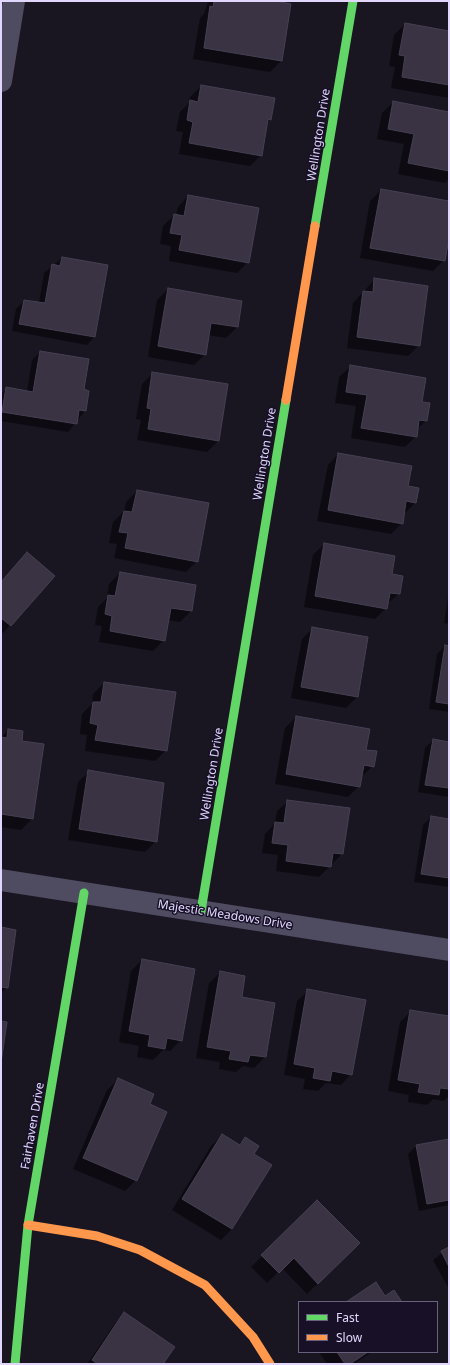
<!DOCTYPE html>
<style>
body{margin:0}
#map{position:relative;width:450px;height:1365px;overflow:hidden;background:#191521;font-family:"Noto Sans",sans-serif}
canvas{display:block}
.frame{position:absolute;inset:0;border:2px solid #e1d7fe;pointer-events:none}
.legend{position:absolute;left:298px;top:1301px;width:140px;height:52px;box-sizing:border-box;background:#171026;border:1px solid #68607c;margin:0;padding:5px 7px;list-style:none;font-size:12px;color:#e1d7fe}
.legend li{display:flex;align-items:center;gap:8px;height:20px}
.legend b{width:20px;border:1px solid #68607c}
</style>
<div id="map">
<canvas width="450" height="1365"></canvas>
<div class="frame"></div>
<ul class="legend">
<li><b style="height:5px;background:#63d668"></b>Fast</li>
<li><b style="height:5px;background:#ff974d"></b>Slow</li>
</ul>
</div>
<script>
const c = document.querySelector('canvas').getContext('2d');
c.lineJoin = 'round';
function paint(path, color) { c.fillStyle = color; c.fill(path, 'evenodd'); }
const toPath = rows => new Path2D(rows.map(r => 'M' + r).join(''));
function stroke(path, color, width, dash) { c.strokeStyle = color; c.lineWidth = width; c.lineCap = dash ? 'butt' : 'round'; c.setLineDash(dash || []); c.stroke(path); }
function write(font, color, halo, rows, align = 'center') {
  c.font = font + ' "Noto Sans",sans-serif'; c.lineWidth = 3; c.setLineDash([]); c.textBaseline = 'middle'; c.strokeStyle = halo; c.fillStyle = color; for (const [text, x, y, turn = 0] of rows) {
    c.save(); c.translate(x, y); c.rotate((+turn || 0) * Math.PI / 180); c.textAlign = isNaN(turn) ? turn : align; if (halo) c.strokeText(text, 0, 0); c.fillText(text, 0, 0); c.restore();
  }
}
const shadow = toPath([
 [208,1,270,1,281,61,270,72,193,59,200,18,204,14],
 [405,24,449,32,449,98,391,88,395,67,389,66,394,35],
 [201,86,270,119,267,123,261,155,250,166,179,154,183,132,176,131,180,112,190,102,190,97],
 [393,102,449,113,449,179,445,183,398,174,404,144,377,139,382,113],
 [381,190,449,202,449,249,444,260,433,271,360,258,370,201],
 [188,196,248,262,237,273,169,261,171,246,160,244,163,226,174,215,176,216,178,207],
 [62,258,107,266,94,337,87,345,12,331,16,309,24,301,39,303,44,273],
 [375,279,419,345,408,356,347,348,353,303],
 [168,289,241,302,237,327,226,338,208,335,205,354,194,365,148,357,157,300],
 [40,352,88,360,83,389,85,411,68,432,1,421,1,394,7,388,27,392,32,360],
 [350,367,421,403,426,421,417,429,416,436,405,447,351,438,356,406,335,403,339,377],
 [153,373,218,441,207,452,137,440,141,420,136,419,142,384],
 [338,454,407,487,415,503,404,514,402,523,391,534,317,521,328,465],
 [137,491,197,561,186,572,114,558,117,544,109,543,113,522,124,511,126,502],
 [324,544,391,575,399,594,387,604,386,608,375,619,304,607,313,555],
 [27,554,53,576,3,633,1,632,1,582],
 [120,573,191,611,180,622,168,620,164,640,153,651,99,642,102,626,95,625,98,607,107,598,109,584],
 [449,591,449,624,444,623],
 [312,629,367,638,357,697,346,708,291,698,302,639],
 [445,646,449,647,449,712,429,709,437,654],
 [104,683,166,750,155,761,85,751,87,735,80,734,82,714,92,704,93,694],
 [296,717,365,751,373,766,361,777,359,786,348,797,275,784,285,728],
 [8,730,21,742,32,819,21,830,1,827,1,738],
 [433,740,449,743,449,797,418,792,425,748],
 [89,772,156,841,145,852,68,840,78,782],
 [288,801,348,809,342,854,319,877,276,871,278,855,262,853,265,834,275,823,277,811],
 [431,817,449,820,449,887,414,882,423,825],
 [1,928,7,987,1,993],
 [142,960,181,1040,170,1051,163,1050,153,1060,137,1057,139,1046,119,1042,131,971],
 [220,973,241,998,274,1004,265,1057,254,1068,243,1066,236,1072,219,1069,220,1062,196,1058,209,983],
 [308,991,351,1074,341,1085,326,1083,318,1091,303,1089,305,1079,284,1075,297,1001],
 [411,1011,449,1017,449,1096,444,1101,433,1099,427,1105,408,1102,409,1095,388,1091,400,1022],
 [118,1080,148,1105,136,1180,125,1191,73,1169,107,1090],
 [222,1135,238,1145,245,1138,252,1154,270,1166,232,1229,221,1240,172,1210,211,1146],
 [449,1140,449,1205,419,1211,408,1154,416,1146],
 [317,1201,359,1243,307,1294,282,1268,267,1283,251,1267],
 [449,1248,449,1289,433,1260],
 [124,1314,162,1364,87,1364,114,1325],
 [319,1352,372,1352,354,1364,327,1364]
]);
const building = toPath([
 [214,1,276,1,291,4,282,61,204,48,210,6,213,7,214,1],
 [405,23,449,31,449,85,402,77,405,56,399,55,405,23],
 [201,85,275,98,271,120,268,119,262,156,189,143,193,122,187,120,190,100,198,102,201,85],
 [393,101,449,112,449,171,408,163,414,134,388,129,393,101],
 [381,189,449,201,449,239,445,261,370,248,381,189],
 [188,195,259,208,249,263,179,250,182,235,170,233,174,214,184,216,188,195],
 [62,257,108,265,95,337,19,324,24,300,45,303,52,264,60,266,62,257],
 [374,278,428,286,420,346,357,337,363,291,373,292,374,278],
 [168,288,242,301,238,327,211,323,206,355,158,346,168,288],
 [40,351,89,359,84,389,89,391,86,411,79,410,77,424,2,412,6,387,33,392,40,351],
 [350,365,426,378,422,402,430,403,427,421,419,420,417,437,361,428,367,395,346,392,350,365],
 [152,372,228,384,219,441,148,429,151,409,147,408,152,372],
 [338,453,412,466,408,486,419,488,416,503,406,501,403,524,328,510,338,453],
 [137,490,209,503,198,562,125,548,128,533,119,532,124,511,132,512,137,490],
 [324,543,395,556,392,574,403,576,400,594,390,593,387,609,315,596,324,543],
 [27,552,55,576,11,626,1,618,1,582,27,552],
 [120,572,196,585,192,611,171,608,165,641,110,631,112,616,105,614,108,595,115,596,120,572],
 [312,627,368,637,358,697,301,687,312,627],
 [445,645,449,646,449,704,436,702,445,645],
 [104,682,176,692,167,751,95,740,98,725,90,723,93,702,101,702,104,682],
 [296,716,370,729,366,750,377,751,374,767,364,765,360,787,286,774,296,716],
 [8,729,23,731,22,741,44,744,33,819,1,814,1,737,7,738,8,729],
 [433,739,449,742,449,788,425,785,433,739],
 [88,770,164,783,157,842,79,829,88,770],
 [287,800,350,808,343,854,333,853,331,867,286,861,288,845,272,843,275,822,284,823,287,800],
 [431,816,449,819,449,878,421,874,431,816],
 [1,927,16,930,8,988,1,987,1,927],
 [142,959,195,969,182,1041,167,1038,165,1049,148,1046,150,1035,129,1031,142,959],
 [220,971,245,976,242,997,275,1003,266,1057,250,1055,248,1062,229,1059,231,1051,207,1047,220,971],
 [307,989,366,1000,352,1075,332,1071,330,1081,313,1078,315,1068,294,1064,307,989],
 [410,1010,449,1016,449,1089,440,1088,439,1095,418,1092,420,1084,398,1080,410,1010],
 [1,1021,7,1022,1,1063,1,1021],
 [118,1078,154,1094,150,1104,167,1112,137,1181,83,1158,118,1078],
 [222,1134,240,1145,245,1137,259,1146,254,1154,272,1165,232,1229,182,1199,222,1134],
 [449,1139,449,1200,427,1204,416,1145,449,1139],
 [317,1200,360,1243,318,1284,294,1258,279,1273,261,1255,317,1200],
 [449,1247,449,1267,441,1251,449,1247],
 [376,1282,385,1296,394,1290,402,1302,346,1302,376,1282],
 [124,1312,175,1347,163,1364,98,1364,92,1360,124,1312],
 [337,1352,368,1352,350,1364,345,1364,337,1352]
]);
const street = toPath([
 [1,81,14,1],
 [1,880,449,950]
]);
const fast = toPath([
 [315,226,353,1],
 [201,911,286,400],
 [15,1364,28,1225,84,893]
]);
const slow = toPath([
 [286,400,315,226],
 [28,1225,97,1236,140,1250,205,1285,253,1337,270,1364]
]);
const streetNames = [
 ["Wellington Drive",319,135,-81],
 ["Wellington Drive",265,454,-81],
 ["Wellington Drive",212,774,-81],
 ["Majestic Meadows Drive",225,915,9],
 ["Fairhaven Drive",33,1126,-80]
];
paint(shadow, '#0007');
paint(building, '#393343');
stroke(building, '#474054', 1);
stroke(street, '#4f4b61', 22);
stroke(fast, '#63d668', 9);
stroke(slow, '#ff974d', 9);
write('12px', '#e1d7fe', '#171026', streetNames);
</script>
